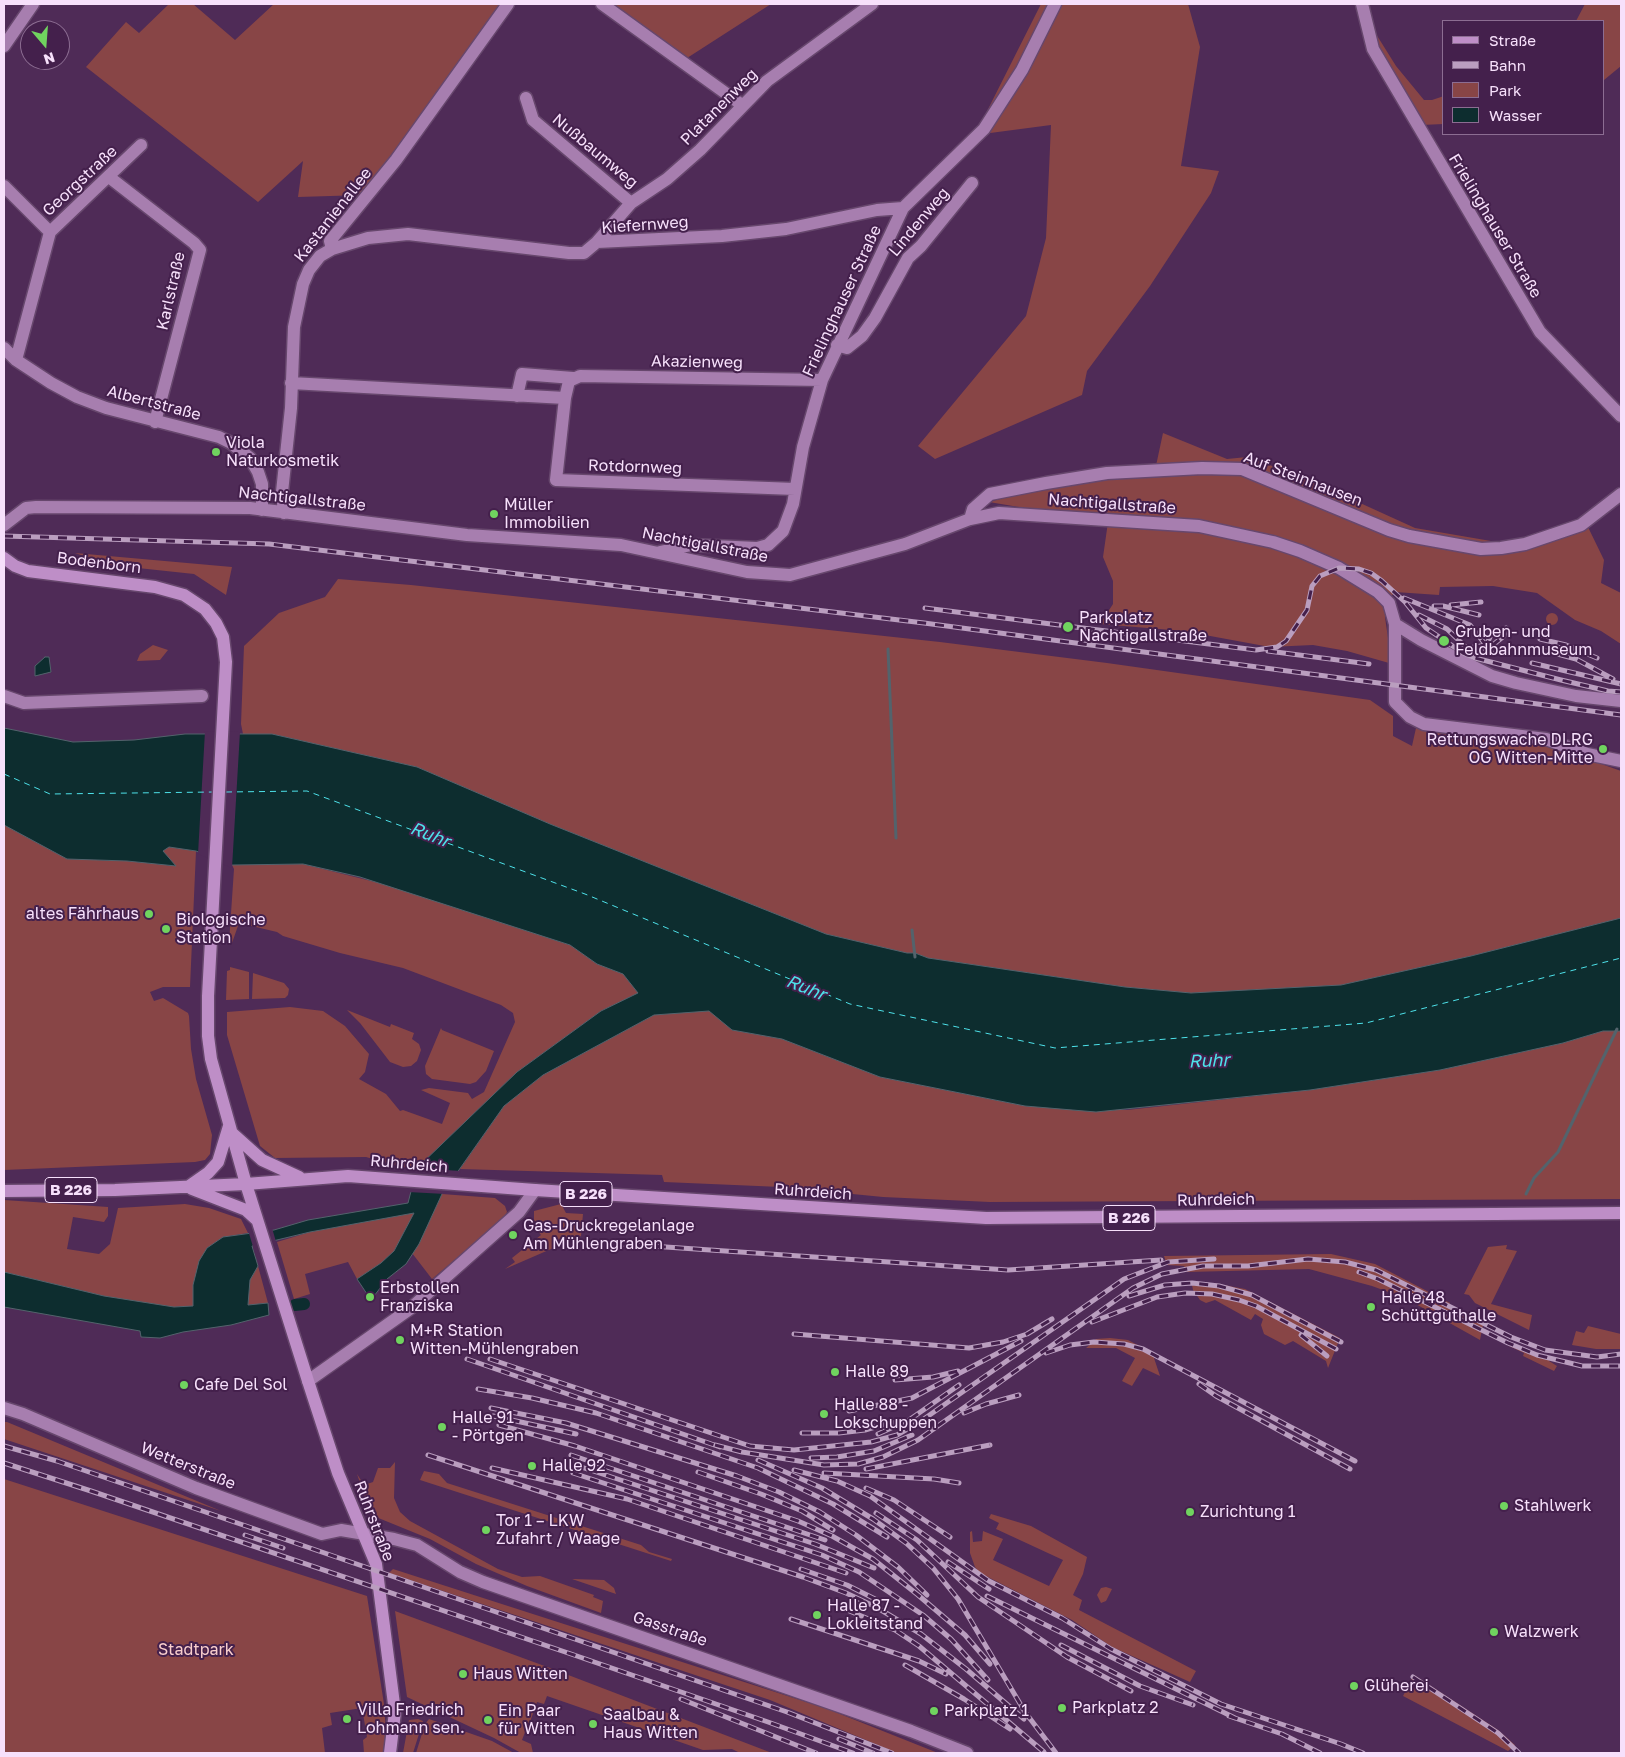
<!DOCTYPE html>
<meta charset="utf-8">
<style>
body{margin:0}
#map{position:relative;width:1625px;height:1757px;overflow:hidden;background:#4f2b57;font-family:"Golos Text",sans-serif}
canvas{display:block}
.frame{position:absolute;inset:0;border:5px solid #f7e0fb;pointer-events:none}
.legend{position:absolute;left:1442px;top:20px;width:162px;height:115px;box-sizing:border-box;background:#44204c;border:1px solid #8c6d92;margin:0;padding:6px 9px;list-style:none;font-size:15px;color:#f7e0fb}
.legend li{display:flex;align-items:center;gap:10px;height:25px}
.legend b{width:25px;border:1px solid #8c6d92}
.north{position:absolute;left:20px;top:20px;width:50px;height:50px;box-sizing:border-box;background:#44204c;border:1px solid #8c6d92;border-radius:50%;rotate:162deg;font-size:14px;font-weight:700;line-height:20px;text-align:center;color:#f7e0fb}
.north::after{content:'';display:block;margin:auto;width:18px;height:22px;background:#70d35f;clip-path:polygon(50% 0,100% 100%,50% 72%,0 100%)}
</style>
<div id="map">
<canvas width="1625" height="1757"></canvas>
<div class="frame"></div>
<ul class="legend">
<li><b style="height:6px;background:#be8ec7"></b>Straße</li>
<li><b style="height:6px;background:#ba9ebf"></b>Bahn</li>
<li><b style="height:14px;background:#884546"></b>Park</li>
<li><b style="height:14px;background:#0d2d2f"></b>Wasser</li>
</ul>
<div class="north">N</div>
</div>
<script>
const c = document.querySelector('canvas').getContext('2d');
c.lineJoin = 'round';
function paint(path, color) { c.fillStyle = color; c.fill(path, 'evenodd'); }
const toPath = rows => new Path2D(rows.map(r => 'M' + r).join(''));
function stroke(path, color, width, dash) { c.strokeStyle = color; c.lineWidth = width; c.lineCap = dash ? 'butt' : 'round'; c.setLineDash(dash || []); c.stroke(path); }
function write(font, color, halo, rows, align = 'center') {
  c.font = font + ' "Golos Text",sans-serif'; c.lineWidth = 4; c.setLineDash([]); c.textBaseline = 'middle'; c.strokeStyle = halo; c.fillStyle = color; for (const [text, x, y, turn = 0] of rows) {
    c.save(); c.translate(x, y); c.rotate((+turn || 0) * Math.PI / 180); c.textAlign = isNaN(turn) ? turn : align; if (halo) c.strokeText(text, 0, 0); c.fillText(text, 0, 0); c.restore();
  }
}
const green = toPath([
 [169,4,193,4,235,40,274,4,503,4,363,195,298,197,303,161,258,202,86,67,126,22,139,33],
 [609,4,771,4,684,60],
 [1041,4,1188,4,1200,47,1181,166,1219,171,1211,193,1150,286,1087,371,1082,395,935,459,918,446,1026,316,1046,238,1051,125,975,135],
 [1585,4,1621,4,1621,66,1604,80,1604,21,1576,21],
 [1371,26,1396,66,1424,100,1432,100,1444,96,1444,124,1421,125,1380,55],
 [1163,433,1227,459,1247,457,1303,477,1415,528,1526,547,1587,525,1604,560,1601,583,1621,593,1621,644,1601,631,1575,620,1537,593,1493,586,1440,587,1439,595,1395,592,1387,601,1385,617,1389,645,1389,663,1347,651,1313,645,1270,647,1183,631,1100,624,1113,604,1113,581,1103,557,1108,522,989,502,1059,483,1154,475],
 [75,553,232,567,226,595,194,574,110,565],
 [338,579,411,585,940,642,1107,663,1370,700,1393,716,1393,736,1412,746,1416,728,1523,741,1565,751,1621,771,1621,918,1471,956,1341,985,1191,993,1125,987,928,958,826,934,550,824,417,767,272,734,243,734,241,724,244,646,279,613,325,597],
 '1546 619a6 6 0 1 1 12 0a6 6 0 1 1-12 0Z',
 [153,645,168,650,160,660,137,661,140,654],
 [4,825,67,859,127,861,175,866,162,851,169,847,196,851,190,987,163,987,150,992,154,1001,163,998,188,1013,189,1016,191,1049,196,1079,212,1135,210,1154,205,1160,195,1162,4,1170],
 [303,864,383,884,570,945,597,964,623,974,638,993,601,1011,517,1072,417,1168,401,1167,366,1157,275,1158,260,1146,227,1035,227,1012,290,1007,323,1011,345,1026,369,1054,365,1072,359,1079,386,1094,400,1111,403,1110,442,1124,450,1103,421,1090,429,1088,468,1093,472,1099,484,1092,515,1022,513,1013,501,1005,403,968,340,953,283,936,277,932,239,923,232,943,229,943,234,869,232,865],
 [230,967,249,972,249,999,226,1000,227,971,230,970],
 [253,973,284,983,289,989,288,995,285,998,252,999],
 [347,1010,390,1027,391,1024,414,1033,412,1039,419,1044,421,1050,417,1061,411,1066,403,1067,390,1062,360,1023],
 [709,1010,732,1030,782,1039,880,1077,1025,1106,1127,1110,1310,1090,1440,1070,1563,1043,1603,1031,1621,1031,1621,1199,990,1202,883,1197,781,1187,664,1182,662,1175,460,1169,504,1106,543,1075,654,1015],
 [441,1028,442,1030,494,1051,486,1071,476,1082,470,1084,432,1079,426,1074,425,1066],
 [442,1194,495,1198,505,1206,507,1212,502,1220,432,1279,412,1253],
 [4,1200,108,1207,108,1216,104,1222,73,1217,67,1249,99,1254,110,1244,118,1208,185,1204,209,1208,241,1219,248,1233,223,1237,207,1248,193,1285,193,1306,174,1307,143,1304,104,1296,4,1272],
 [561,1204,566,1213,583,1214,581,1236,505,1269,515,1262,512,1258,541,1235,534,1226,534,1211],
 [415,1212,394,1251,381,1263,357,1279,348,1262,305,1274,310,1294,294,1299,277,1242,310,1232],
 [1507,1245,1506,1249,1517,1251,1491,1304,1532,1315,1529,1330,1475,1303,1469,1295,1464,1294,1488,1247],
 [1331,1254,1375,1264,1450,1303,1448,1308,1483,1325,1480,1340,1405,1298,1372,1286,1309,1269,1187,1272,1184,1266,1167,1265,1164,1256],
 [258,1266,268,1303,248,1305,250,1280],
 [1213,1283,1245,1289,1340,1338,1328,1368,1326,1361,1293,1341,1285,1345,1264,1334,1261,1325,1263,1319,1255,1314,1251,1320,1215,1300,1206,1303,1200,1300,1193,1290,1192,1285,1212,1287],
 [1588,1326,1621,1334,1621,1349,1596,1349,1572,1345,1576,1331,1584,1333],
 [1110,1338,1128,1340,1159,1356,1154,1358,1160,1376,1143,1368,1132,1386,1122,1381,1135,1358,1116,1348,1086,1348,1096,1339],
 [1510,1343,1549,1357,1549,1361,1557,1366,1554,1371,1523,1356,1524,1353,1509,1346],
 [4,1422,7,1422,221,1511,4,1439],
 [395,1462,394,1498,400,1512,410,1521,498,1569,522,1577,540,1576,594,1595,593,1597,603,1601,601,1613,527,1586,476,1564,430,1539,371,1515,357,1474,364,1485,373,1482,378,1468,390,1468],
 [424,1471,439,1474,447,1483,641,1545,649,1552,672,1559,671,1561,420,1480],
 [4,1479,367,1596,384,1704,386,1732,383,1753,364,1753,363,1740,367,1737,362,1708,330,1713,332,1725,322,1728,325,1753,4,1753],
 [991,1514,1031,1526,1087,1557,1083,1574,1073,1595,1082,1600,1079,1610,1196,1671,1190,1682,1112,1647,1072,1620,980,1573,975,1567,970,1553,970,1532,972,1531,973,1542,982,1541,983,1531,1003,1539,993,1560,1049,1586,1063,1560,996,1529,999,1523,989,1518],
 [393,1569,825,1708,938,1753,897,1753,770,1700,389,1573],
 [572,1579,604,1580,614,1588,616,1594],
 [1106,1587,1112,1589,1106,1601,1101,1603,1097,1595,1101,1588],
 [395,1611,550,1668,772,1753,740,1753,732,1749,703,1750,547,1696,544,1704,537,1702,530,1722,538,1724,536,1730,527,1727,522,1740,531,1744,533,1753,521,1753,494,1738,407,1697],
 [1414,1675,1498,1730,1515,1745,1508,1751,1403,1696],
 [418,1719,423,1721,413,1753,403,1753,409,1720],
 [429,1719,492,1741,514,1753,416,1753,425,1724]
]);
const water = toPath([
 [45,657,49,657,51,672,35,676,35,666,45,657],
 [4,728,73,742,134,740,185,734,272,734,417,767,550,824,826,934,907,953,915,953,928,958,1125,987,1191,993,1341,985,1471,956,1621,918,1621,1031,1603,1031,1563,1043,1440,1070,1310,1090,1096,1112,1025,1106,880,1077,782,1039,732,1030,709,1011,654,1015,543,1075,504,1106,442,1194,419,1244,406,1264,387,1279,371,1300,357,1279,381,1263,394,1251,414,1213,310,1232,252,1246,258,1266,250,1280,248,1305,268,1303,269,1315,231,1325,183,1332,160,1338,141,1337,140,1331,4,1307,4,1272,104,1296,174,1307,193,1306,193,1285,199,1261,207,1248,223,1237,274,1230,308,1220,408,1203,417,1168,517,1072,601,1011,638,993,623,974,597,964,570,945,360,877,303,864,232,865,196,851,169,847,163,851,176,866,127,861,67,859,4,825,4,728]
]);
const pier = toPath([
 [205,731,240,732,232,868,198,854],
 [414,1168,461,1171,445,1194,408,1192],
 [272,1228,277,1245,255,1248,256,1257,248,1230]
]);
const stream = toPath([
 [888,649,896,838],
 [912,930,915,957],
 [1526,1194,1534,1178,1558,1152,1617,1029]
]);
const canal = toPath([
 [295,1305,304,1304]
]);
const ferry = toPath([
 [4,774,50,794,214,792],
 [226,792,307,791,585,894,850,1004,1055,1048,1366,1023,1621,958]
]);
const minor = toPath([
 [602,4,742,105],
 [1362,4,1373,49,1540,332,1621,416],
 [4,46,33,4],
 [526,98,533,120,631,203],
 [109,177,194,243,200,250,155,422],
 [4,186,50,232],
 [597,242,631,203,667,179,700,150,767,81,872,4],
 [332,249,330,241,396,160,508,4],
 [837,345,847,348,862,336,875,318,908,258,921,246,972,183],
 [4,348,16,360,51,383,77,397,106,408,219,437,231,443,250,458,258,472,262,484,262,510],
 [16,360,50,232,141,145],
 [291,383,565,398,569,381,580,376,822,380],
 [517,396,522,374,573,378],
 [565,398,556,480,795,489],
 [284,513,282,492,291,408,294,327,303,284,309,270,320,256,332,249,368,238,408,234,569,253,584,253,597,242,722,236,786,229,877,210,903,208],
 [970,519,973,509,990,494,1046,483,1107,473,1202,468,1242,469,1389,530,1409,536,1481,549,1501,548,1525,544,1581,525,1621,494],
 [4,525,26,508,36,507,250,508,467,535,621,545,747,572,790,575,905,544,970,519,999,513,1199,526,1273,542,1300,551,1339,568,1378,592,1389,603,1395,624,1395,702,1410,717,1424,724,1546,739,1587,754,1621,761],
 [660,552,691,545,757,548,768,545,783,531,793,504,803,447,822,380,903,208,984,129,1022,70,1055,4],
 [1395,624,1421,640,1492,676,1516,683,1576,696,1621,701],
 [4,696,24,703,202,696],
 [308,1381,411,1308,519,1212,535,1190],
 [4,1408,23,1414,196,1488,322,1534,341,1530,394,1539,417,1545,460,1572,483,1582,911,1731,967,1753]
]);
const major = toPath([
 [4,558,15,566,28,571,155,587,184,595,205,609,216,623,223,637,226,662,208,996,208,1036,211,1059,246,1184,308,1381,338,1473,376,1564,395,1712,390,1753],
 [233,1134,262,1160,299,1177],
 [188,1187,208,1173,218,1162,229,1126],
 [192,1189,246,1210,257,1220],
 [4,1191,115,1190,246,1184,348,1176,535,1190,986,1218,1621,1213]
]);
const rail = toPath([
 [4,536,269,544,924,623,1621,715],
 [1404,598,1470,625,1492,653],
 [1451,605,1481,602],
 [1434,606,1443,606,1479,615],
 [925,608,1256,650,1277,647,1286,641,1307,610,1312,586,1320,576,1339,568,1359,569,1371,573,1382,581,1405,602,1426,628,1463,653,1475,658,1561,680,1608,691,1621,692],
 [1419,615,1447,629,1473,654],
 [1540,639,1566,645,1597,658],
 [1474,647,1494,644,1504,636,1506,628],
 [1485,649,1492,632],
 [1543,650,1576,659,1613,679],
 [1268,651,1369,664],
 [1532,663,1621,684],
 [621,1244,1008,1270,1161,1260],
 [1359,1272,1378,1279,1508,1343,1537,1355,1582,1366,1621,1366],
 [1129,1296,1165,1285,1192,1283,1219,1286,1252,1295,1341,1342],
 [1092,1322,1157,1297,1185,1293,1212,1294,1239,1300,1256,1306,1336,1349],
 [794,1334,969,1348,1003,1342,1027,1334,1052,1319],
 [1301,1335,1327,1356],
 [1046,1353,1070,1345,1094,1342,1124,1344,1143,1349,1355,1461],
 [467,1359,720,1447],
 [490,1359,750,1446,794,1450,871,1442,897,1435,921,1421,1124,1279,1168,1262,1214,1259],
 [895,1380,933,1377,958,1371],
 [1199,1384,1216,1396,1350,1469],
 [478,1389,532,1398,596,1413,758,1468,833,1504,887,1537],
 [491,1408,566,1423,737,1476,779,1492,820,1512,856,1535,898,1567,927,1595],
 [849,1411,912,1398,1021,1341],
 [964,1413,986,1404,1019,1395],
 [493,1416,576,1434],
 [499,1425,575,1446,798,1521,832,1536,873,1559,918,1595,965,1635,990,1664],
 [802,1433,839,1433,865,1430,892,1422],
 [878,1434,909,1420,959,1385],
 [715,1445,742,1452,824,1465,858,1464,883,1457,918,1440,1133,1288,1162,1274,1203,1266,1248,1266,1308,1259,1345,1262,1376,1270,1511,1337,1545,1350,1597,1357,1621,1354],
 [4,1446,57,1461,787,1712,892,1753],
 [428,1455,803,1577,846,1593,876,1607,921,1634,966,1669,1024,1719],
 [571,1455,825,1540],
 [811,1458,837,1457,874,1451,912,1435],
 [758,1460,822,1488,873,1519,906,1543,933,1568,958,1599,1025,1712,1056,1753],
 [4,1463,91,1491,574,1655,768,1722,853,1753],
 [572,1464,815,1544,874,1568],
 [492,1468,627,1499,846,1573],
 [866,1469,990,1445],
 [794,1470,837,1481,870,1496,989,1581,1062,1618,1111,1649,1221,1704,1341,1744,1363,1753],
 [698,1472,761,1494,802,1511,833,1530],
 [573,1473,822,1555,859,1572,923,1615,951,1639,988,1680],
 [824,1473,934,1479,959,1483],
 [866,1488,894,1500,950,1537],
 [876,1513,917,1540,978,1597,1067,1657,1131,1691],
 [245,1535,283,1548],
 [948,1562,989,1589],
 [801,1569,847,1585,877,1600],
 [987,1596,1235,1718],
 [847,1610,895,1630,919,1646,1044,1752],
 [791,1619,919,1661,946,1674],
 [1061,1645,1140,1686,1193,1705],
 [905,1665,964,1699,1010,1729],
 [1413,1677,1498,1733,1519,1753],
 [681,1699,816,1753],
 [1229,1716,1282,1734,1320,1753],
 [839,1739,873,1753]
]);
const markers = [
 [216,452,5,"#70d35f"],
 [494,514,5,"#70d35f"],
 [1068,627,6,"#70d35f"],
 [1444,641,6,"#70d35f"],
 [1603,749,5,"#70d35f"],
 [149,914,5,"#70d35f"],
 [166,929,5,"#70d35f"],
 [513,1235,5,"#70d35f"],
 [370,1297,5,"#70d35f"],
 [1371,1307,5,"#70d35f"],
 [400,1340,5,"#70d35f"],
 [835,1372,5,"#70d35f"],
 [184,1385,5,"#70d35f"],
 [824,1414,5,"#70d35f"],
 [442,1427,5,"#70d35f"],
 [532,1466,5,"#70d35f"],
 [1504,1506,5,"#70d35f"],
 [1190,1512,5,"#70d35f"],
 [486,1530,5,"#70d35f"],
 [817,1615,5,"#70d35f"],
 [1494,1632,5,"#70d35f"],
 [463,1674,5,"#70d35f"],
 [1354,1686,5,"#70d35f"],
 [1062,1708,5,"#70d35f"],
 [934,1711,5,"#70d35f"],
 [347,1719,5,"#70d35f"],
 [488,1720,5,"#70d35f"],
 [593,1724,5,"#70d35f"]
];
const shields = [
 [71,1190,52],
 [586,1194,52],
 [1129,1218,52]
];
const shieldNames = [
 ["B 226",71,1190],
 ["B 226",586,1194],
 ["B 226",1129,1218]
];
const streetNames = [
 ["Platanenweg",719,107,-45],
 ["Nußbaumweg",595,151,40],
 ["Georgstraße",80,181,-43],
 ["Kastanienallee",333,215,-52],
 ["Lindenweg",919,222,-50],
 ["Kiefernweg",645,225,-4],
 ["Frielinghauser Straße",1495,226,59],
 ["Karlstraße",171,291,-77],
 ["Frielinghauser Straße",842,301,-65],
 ["Akazienweg",697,362,1],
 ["Albertstraße",154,403,15],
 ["Rotdornweg",635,467,2],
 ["Auf Steinhausen",1303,479,21],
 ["Nachtigallstraße",302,499,6],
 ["Nachtigallstraße",1112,504,4],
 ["Nachtigallstraße",705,545,11],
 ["Bodenborn",99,563,7],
 ["Ruhrdeich",409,1164,5],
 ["Ruhrdeich",813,1192,4],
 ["Ruhrdeich",1216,1200,-1],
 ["Wetterstraße",188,1466,22],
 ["Ruhrstraße",374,1521,69],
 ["Gasstraße",670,1629,19]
];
const poiNames = [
 ["Viola",226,443],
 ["Naturkosmetik",226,461],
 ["Müller",504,505],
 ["Immobilien",504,523],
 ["Parkplatz",1079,618],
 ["Nachtigallstraße",1079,636],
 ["Gruben- und",1455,632],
 ["Feldbahnmuseum",1455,650],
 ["Rettungswache DLRG",1593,740,"right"],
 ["OG Witten-Mitte",1593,758,"right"],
 ["altes Fährhaus",139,914,"right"],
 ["Biologische",176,920],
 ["Station",176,938],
 ["Gas-Druckregelanlage",523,1226],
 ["Am Mühlengraben",523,1244],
 ["Erbstollen",380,1288],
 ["Franziska",380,1306],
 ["Halle 48",1381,1298],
 ["Schüttguthalle",1381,1316],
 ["M+R Station",410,1331],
 ["Witten-Mühlengraben",410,1349],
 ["Halle 89",845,1372],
 ["Cafe Del Sol",194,1385],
 ["Halle 88 -",834,1405],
 ["Lokschuppen",834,1423],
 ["Halle 91",452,1418],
 ["- Pörtgen",452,1436],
 ["Halle 92",542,1466],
 ["Stahlwerk",1514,1506],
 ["Zurichtung 1",1200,1512],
 ["Tor 1 – LKW",496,1521],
 ["Zufahrt / Waage",496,1539],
 ["Halle 87 -",827,1606],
 ["Lokleitstand",827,1624],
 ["Walzwerk",1504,1632],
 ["Haus Witten",473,1674],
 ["Glüherei",1364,1686],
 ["Parkplatz 2",1072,1708],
 ["Villa Friedrich",357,1710],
 ["Lohmann sen.",357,1728],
 ["Ein Paar",498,1711],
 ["für Witten",498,1729],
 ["Parkplatz 1",944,1711],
 ["Saalbau &",603,1715],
 ["Haus Witten",603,1733]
];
const parkNames = [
 ["Stadtpark",196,1650]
];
const waterNames = [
 ["Ruhr",430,835,21],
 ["Ruhr",806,988,22],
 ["Ruhr",1209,1061,-2]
];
paint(green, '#884546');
paint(water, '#0d2d2f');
stroke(water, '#53636c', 1);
paint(pier, '#4f2b57');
stroke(stream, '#53636c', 3);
stroke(canal, '#0d2d2f', 12);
stroke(ferry, '#4de2ea', 1, [6, 5]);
stroke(minor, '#67476d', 15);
stroke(major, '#67476d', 15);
stroke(minor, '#a77eaf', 12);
stroke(major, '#be8ec7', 12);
stroke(rail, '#ba9ebf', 5);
stroke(rail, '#44204c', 3, [9]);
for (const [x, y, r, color] of markers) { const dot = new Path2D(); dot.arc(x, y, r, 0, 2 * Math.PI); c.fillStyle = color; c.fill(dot); stroke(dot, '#44204c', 2); }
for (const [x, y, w] of shields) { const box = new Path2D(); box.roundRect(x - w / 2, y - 12.5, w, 25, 4); c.fillStyle = '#44204c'; c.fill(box); stroke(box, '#f7e0fb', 1); }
write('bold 15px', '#f7e0fb', null, shieldNames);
write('16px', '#f7e0fb', '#44204c', streetNames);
write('16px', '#f7e0fb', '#44204c', poiNames, 'left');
write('16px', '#facfcd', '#44204c', parkNames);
write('italic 18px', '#4de2ea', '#44204c', waterNames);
</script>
